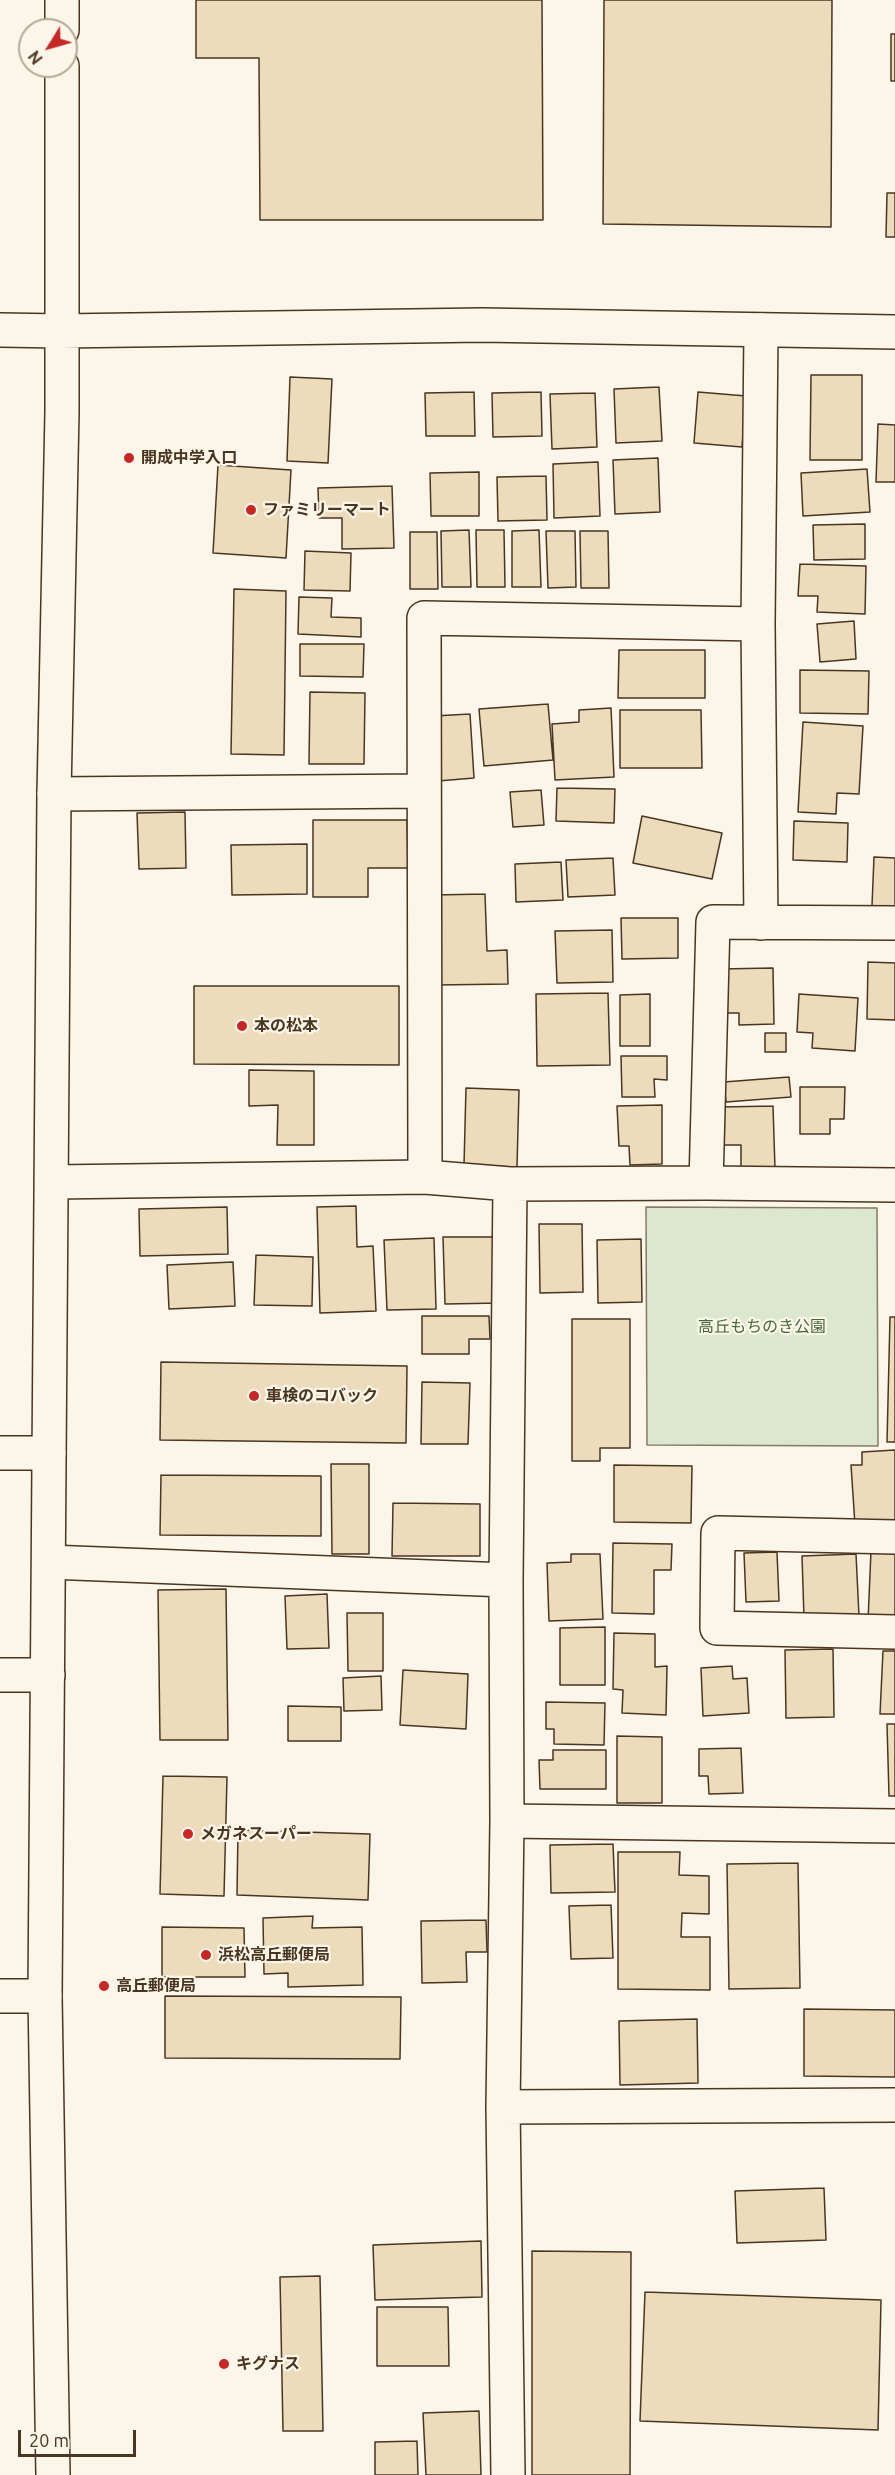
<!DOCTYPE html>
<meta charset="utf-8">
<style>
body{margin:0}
#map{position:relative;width:895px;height:2475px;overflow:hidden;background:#fbf6e9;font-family:Ubuntu,sans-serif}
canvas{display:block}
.north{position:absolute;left:18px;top:18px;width:60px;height:60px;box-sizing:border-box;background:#fbf6e9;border:2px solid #b4a999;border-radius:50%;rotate:233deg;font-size:16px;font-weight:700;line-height:24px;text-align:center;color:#4a3520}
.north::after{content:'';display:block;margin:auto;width:21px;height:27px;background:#c62828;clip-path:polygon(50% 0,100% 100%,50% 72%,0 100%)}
.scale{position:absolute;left:18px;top:2430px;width:118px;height:27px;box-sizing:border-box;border:3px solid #4a3520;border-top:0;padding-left:8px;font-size:18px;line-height:21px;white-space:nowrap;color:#4a3520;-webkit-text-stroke:4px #fbf6e9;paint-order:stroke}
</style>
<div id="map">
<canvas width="895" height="2475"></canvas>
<div class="north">N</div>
<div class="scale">20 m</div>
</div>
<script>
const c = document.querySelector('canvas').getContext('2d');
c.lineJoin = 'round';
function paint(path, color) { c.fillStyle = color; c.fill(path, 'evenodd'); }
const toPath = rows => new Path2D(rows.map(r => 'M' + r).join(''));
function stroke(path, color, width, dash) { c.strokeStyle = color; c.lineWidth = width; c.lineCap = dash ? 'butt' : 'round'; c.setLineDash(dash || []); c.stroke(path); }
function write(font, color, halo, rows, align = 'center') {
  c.font = font + ' Ubuntu,"Noto Sans JP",sans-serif'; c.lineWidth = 4.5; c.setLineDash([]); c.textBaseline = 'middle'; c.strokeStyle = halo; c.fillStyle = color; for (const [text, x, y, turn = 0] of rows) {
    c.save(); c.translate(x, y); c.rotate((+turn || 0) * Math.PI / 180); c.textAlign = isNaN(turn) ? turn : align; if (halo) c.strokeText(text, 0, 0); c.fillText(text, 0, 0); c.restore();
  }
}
const green = toPath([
 [646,1207,877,1208,878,1446,647,1445,646,1207]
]);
const building = toPath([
 [196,0,542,0,543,220,260,220,259,58,196,58,196,0],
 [604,0,832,0,831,227,603,224,604,0],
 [891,34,895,34,895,81,891,81,891,34],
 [887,193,895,193,895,237,886,237,887,193],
 [811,375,862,375,862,460,810,460,811,375],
 [290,377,332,379,328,463,287,461,290,377],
 [659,387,662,441,616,443,614,389,659,387],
 [474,392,475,436,426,436,425,393,474,392],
 [541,392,542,436,493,437,492,393,541,392],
 [698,392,746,396,742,447,694,443,698,392],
 [595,393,597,447,552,449,550,394,595,393],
 [878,424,895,425,895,482,876,482,878,424],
 [658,458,660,512,615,514,613,460,658,458],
 [598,462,600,516,554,518,553,464,598,462],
 [218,465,291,470,286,558,213,553,218,465],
 [867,469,870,512,803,516,801,473,867,469],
 [479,472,479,516,431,516,430,473,479,472],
 [546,476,547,520,498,521,497,477,546,476],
 [392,486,394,548,342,549,342,518,319,518,318,488,392,486],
 [865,524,865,559,814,560,813,525,865,524],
 [469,530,471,587,442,587,441,531,469,530],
 [476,530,504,530,505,587,477,587,476,530],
 [539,530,541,587,512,587,512,531,539,530],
 [546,531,575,531,576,587,548,588,546,531],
 [580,531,608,531,609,588,581,588,580,531],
 [410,532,437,532,438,589,410,589,410,532],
 [305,551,351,553,350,591,304,590,305,551],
 [800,564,866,566,865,614,817,612,818,596,798,596,800,564],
 [234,589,286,591,284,755,231,754,234,589],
 [299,597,332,598,331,617,361,618,361,637,298,634,299,597],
 [854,621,856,659,820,662,817,624,854,621],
 [300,644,364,644,363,677,300,676,300,644],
 [619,650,705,650,705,698,618,698,619,650],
 [800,670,869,671,868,714,800,713,800,670],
 [310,692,365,693,364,764,309,764,310,692],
 [548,704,553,760,484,766,479,709,548,704],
 [611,708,614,777,555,780,552,724,579,722,579,710,611,708],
 [620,710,701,710,702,768,620,768,620,710],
 [470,714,474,778,438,781,434,716,470,714],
 [803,722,863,726,859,794,837,793,836,814,798,812,803,722],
 [557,788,615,789,614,823,556,821,557,788],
 [541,790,544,825,513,827,510,792,541,790],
 [185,812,186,868,139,869,137,813,185,812],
 [642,816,722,833,712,879,633,863,642,816],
 [313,820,407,820,408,868,368,868,368,897,313,897,313,820],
 [794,821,848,823,847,862,793,860,794,821],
 [307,844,307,894,232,895,231,845,307,844],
 [874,857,895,858,895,906,872,906,874,857],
 [613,858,615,895,568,897,566,860,613,858],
 [561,862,563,900,516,902,515,864,561,862],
 [485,894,487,951,507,950,508,984,436,985,433,895,485,894],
 [621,918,678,918,678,958,622,959,621,918],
 [612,930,613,982,557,983,555,931,612,930],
 [868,962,895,963,895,1020,867,1019,868,962],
 [773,968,774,1024,739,1025,739,1013,722,1013,720,969,773,968],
 [194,986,399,986,399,1065,194,1064,194,986],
 [608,993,610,1065,537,1066,536,994,608,993],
 [650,994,650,1046,620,1046,620,995,650,994],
 [799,994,858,998,855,1051,812,1048,813,1033,797,1032,799,994],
 [765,1033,786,1033,786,1052,765,1052,765,1033],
 [621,1056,667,1056,667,1080,654,1079,655,1097,622,1097,621,1056],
 [249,1070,314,1071,314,1145,277,1145,278,1105,249,1106,249,1070],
 [789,1077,791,1097,726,1102,724,1082,789,1077],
 [800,1087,845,1087,844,1119,830,1119,830,1134,800,1134,800,1087],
 [466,1088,519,1090,517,1167,464,1165,466,1088],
 [662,1105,662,1164,630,1165,629,1146,619,1146,617,1106,662,1105],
 [773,1106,775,1169,741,1170,741,1145,722,1145,721,1107,773,1106],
 [356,1206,357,1247,373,1246,376,1311,320,1313,317,1207,356,1206],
 [227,1207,228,1254,140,1256,139,1209,227,1207],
 [539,1224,582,1224,583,1292,540,1293,539,1224],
 [443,1237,499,1237,501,1303,445,1304,443,1237],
 [434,1238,436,1309,387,1310,384,1240,434,1238],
 [641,1239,642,1302,598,1303,597,1240,641,1239],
 [256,1255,313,1257,312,1306,254,1305,256,1255],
 [233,1262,235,1306,169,1309,167,1265,233,1262],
 [422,1316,489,1316,490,1339,469,1339,469,1354,422,1354,422,1316],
 [890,1317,895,1317,895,1442,887,1442,890,1317],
 [572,1319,630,1319,630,1448,600,1448,600,1461,572,1461,572,1319],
 [161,1362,407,1366,406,1443,160,1440,161,1362],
 [422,1382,470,1383,468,1444,421,1444,422,1382],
 [895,1450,895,1523,855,1525,851,1465,862,1465,862,1452,895,1450],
 [331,1464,369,1464,369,1554,332,1554,331,1464],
 [614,1465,692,1466,691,1523,614,1522,614,1465],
 [161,1475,321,1476,321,1536,160,1535,161,1475],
 [393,1503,480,1504,480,1556,392,1556,393,1503],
 [613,1543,672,1544,671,1570,654,1570,654,1614,612,1613,613,1543],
 [871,1551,895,1552,895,1622,868,1621,871,1551],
 [777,1552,779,1601,746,1602,744,1553,777,1552],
 [571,1554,600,1554,603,1619,549,1621,547,1563,571,1562,571,1554],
 [856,1554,859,1616,804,1618,802,1556,856,1554],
 [226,1589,228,1740,160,1740,158,1590,226,1589],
 [327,1594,329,1648,287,1649,285,1596,327,1594],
 [347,1613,383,1613,383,1671,348,1671,347,1613],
 [605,1627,605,1685,560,1685,560,1628,605,1627],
 [614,1633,655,1634,655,1667,667,1666,666,1715,622,1713,623,1690,613,1689,614,1633],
 [833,1649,834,1717,786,1718,785,1650,833,1649],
 [883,1651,895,1651,895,1714,880,1714,883,1651],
 [732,1666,733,1679,747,1678,749,1713,703,1716,701,1668,732,1666],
 [403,1670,468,1674,466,1729,400,1725,403,1670],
 [381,1676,382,1710,344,1711,343,1678,381,1676],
 [546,1702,605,1703,604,1745,554,1744,554,1729,546,1729,546,1702],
 [288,1706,341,1707,341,1741,288,1741,288,1706],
 [887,1724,895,1724,895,1796,889,1796,887,1724],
 [617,1736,662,1737,662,1803,617,1803,617,1736],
 [741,1748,743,1793,709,1794,708,1776,699,1776,699,1749,741,1748],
 [553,1750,606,1750,606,1789,540,1789,539,1760,553,1760,553,1750],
 [163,1776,227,1777,224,1896,160,1894,163,1776],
 [238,1830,370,1834,368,1900,237,1895,238,1830],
 [613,1844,615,1892,551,1893,550,1845,613,1844],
 [618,1852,680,1852,679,1875,709,1876,709,1914,682,1913,681,1937,710,1937,710,1990,618,1989,618,1852],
 [798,1863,800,1988,729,1989,727,1864,798,1863],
 [611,1905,613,1958,571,1959,569,1906,611,1905],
 [313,1916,312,1928,362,1927,363,1985,288,1987,288,1973,264,1974,263,1918,313,1916],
 [486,1920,487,1952,466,1952,467,1982,422,1983,421,1921,486,1920],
 [162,1927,244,1928,245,1977,162,1977,162,1927],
 [165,1996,401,1997,400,2059,165,2058,165,1996],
 [804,2009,895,2010,895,2077,804,2076,804,2009],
 [697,2019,698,2083,620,2085,619,2021,697,2019],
 [824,2188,826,2240,737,2243,735,2191,824,2188],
 [481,2241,482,2297,375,2300,373,2245,481,2241],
 [532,2251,631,2252,630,2475,532,2475,532,2251],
 [320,2276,323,2431,283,2431,280,2277,320,2276],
 [645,2292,881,2300,878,2430,640,2421,645,2292],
 [377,2307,448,2307,449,2366,377,2366,377,2307],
 [479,2411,481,2475,426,2475,423,2413,479,2411],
 [417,2441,418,2475,375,2475,375,2442,417,2441]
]);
const street = toPath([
 [54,794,424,791],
 [761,923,758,624,761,330],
 [425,1177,424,618,758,624],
 [53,1182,425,1177,510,1184,706,1183,895,1185],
 [706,1183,713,922,895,923],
 [0,1453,49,1453],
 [895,1537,718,1533,717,1628,895,1632],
 [49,1562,506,1580],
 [0,1675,48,1675],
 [507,1821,895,1826],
 [0,1996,45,1996],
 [503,2107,895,2105],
 [508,2475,503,2107,507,1821,506,1580,510,1184]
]);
const secondary = toPath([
 [62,30,62,0],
 [0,330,62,331,482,325,895,332],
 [53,2475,45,1996,54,794,62,412,62,66]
]);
const markers = [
 [129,458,6,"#c62828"],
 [251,510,6,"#c62828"],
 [242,1026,6,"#c62828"],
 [254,1396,6,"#c62828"],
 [188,1834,6,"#c62828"],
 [206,1955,6,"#c62828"],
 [104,1986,6,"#c62828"],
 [224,2364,6,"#c62828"]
];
const poiNames = [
 ["開成中学入口",141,458],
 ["ファミリーマート",263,510],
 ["本の松本",254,1026],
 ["車検のコバック",266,1396],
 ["メガネスーパー",200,1834],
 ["浜松高丘郵便局",218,1955],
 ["高丘郵便局",116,1986],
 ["キグナス",236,2364]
];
const parkNames = [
 ["高丘もちのき公園",762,1327]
];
paint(green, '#dce7d0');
stroke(green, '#887966', 1.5);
paint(building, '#ecdcbc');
stroke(building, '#4a3520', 1.5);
stroke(street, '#4a3520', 36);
stroke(secondary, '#4a3520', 36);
stroke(street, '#fbf6e9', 33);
stroke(secondary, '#fbf6e9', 33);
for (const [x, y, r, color] of markers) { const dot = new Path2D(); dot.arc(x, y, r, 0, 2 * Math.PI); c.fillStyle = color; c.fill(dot); stroke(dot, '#fbf6e9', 2); }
write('bold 16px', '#4a3520', '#fbf6e9', poiNames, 'left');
write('16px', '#436837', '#fbf6e9', parkNames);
</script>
